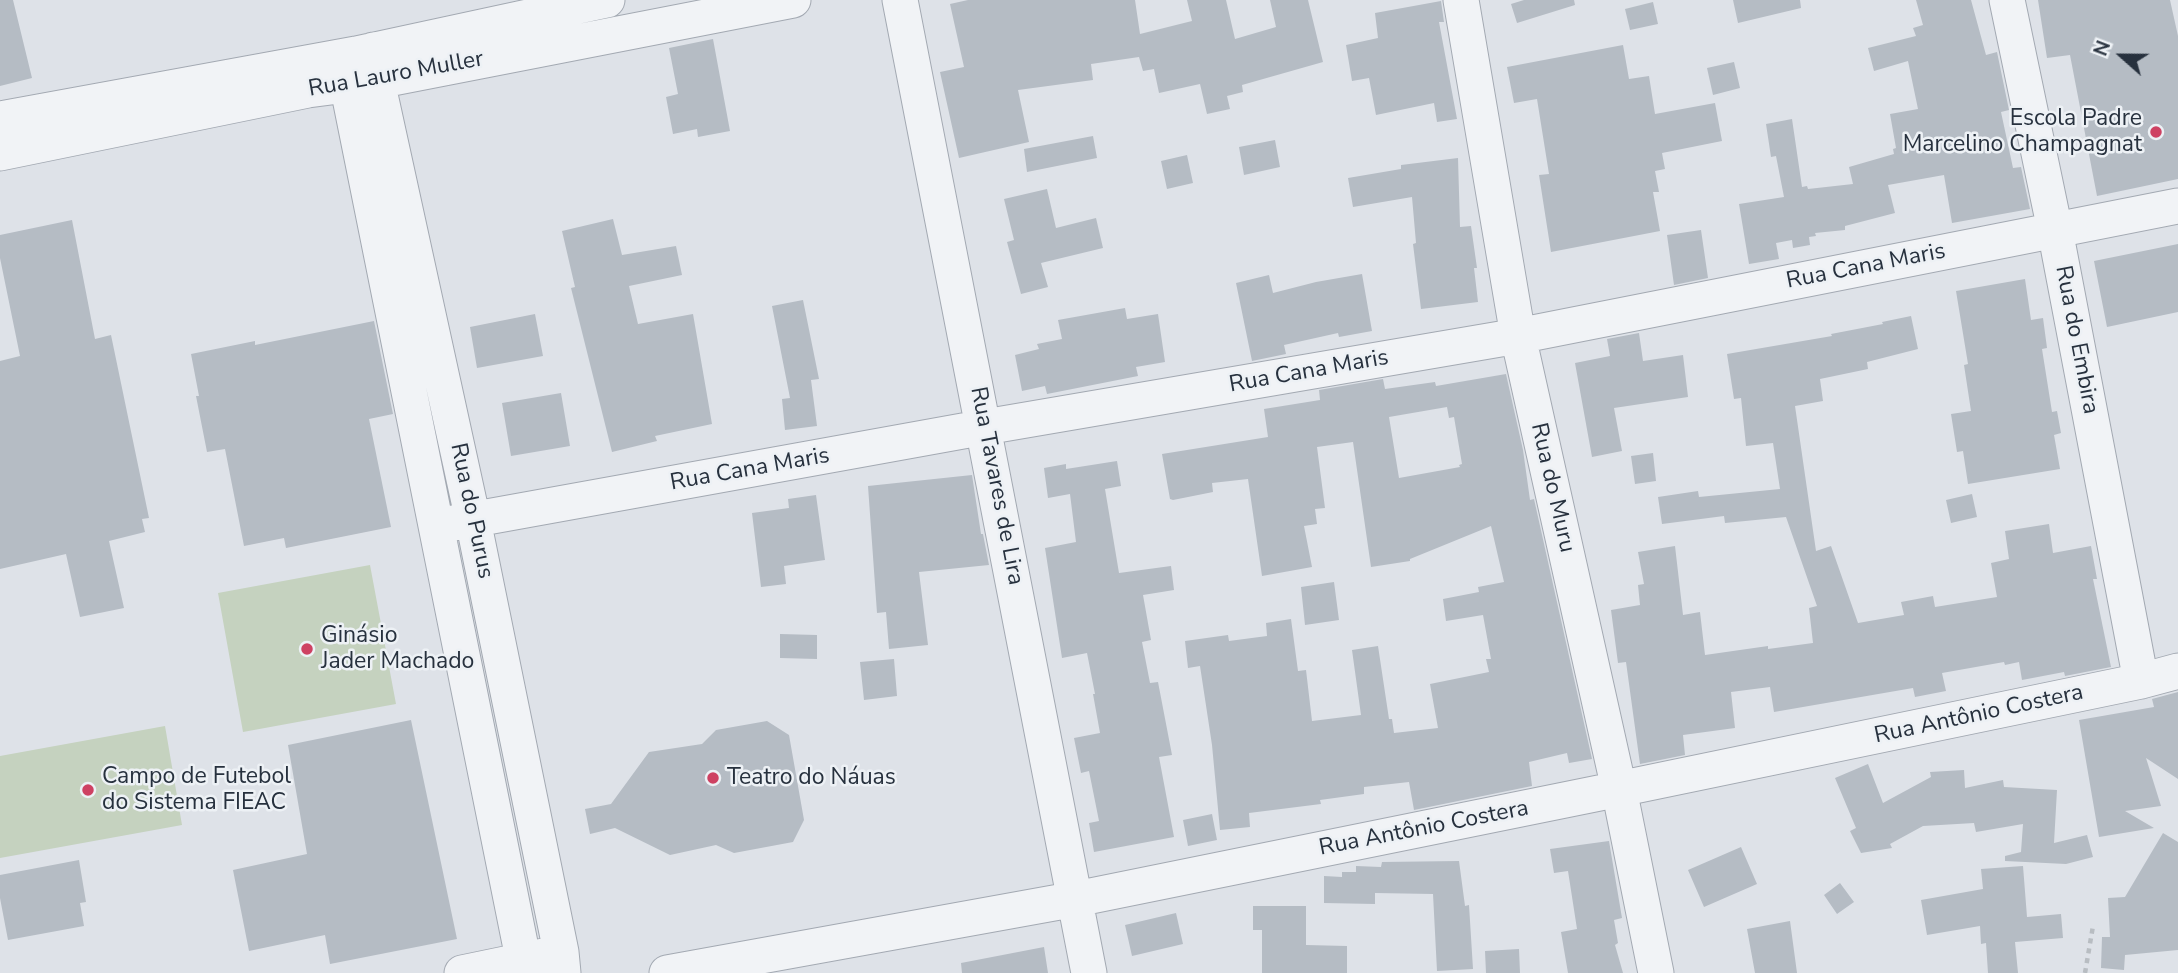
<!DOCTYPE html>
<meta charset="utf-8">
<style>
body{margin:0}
#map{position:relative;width:2178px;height:973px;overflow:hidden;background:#dee2e8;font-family:"Nunito Sans",sans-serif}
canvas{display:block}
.north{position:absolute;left:2087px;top:21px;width:70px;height:70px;-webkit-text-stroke:5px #edf1f5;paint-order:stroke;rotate:291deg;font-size:19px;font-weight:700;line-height:28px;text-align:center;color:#27313e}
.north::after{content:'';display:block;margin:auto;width:24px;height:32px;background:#27313e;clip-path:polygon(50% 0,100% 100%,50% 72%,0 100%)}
</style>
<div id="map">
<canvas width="2178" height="973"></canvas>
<div class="north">N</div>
</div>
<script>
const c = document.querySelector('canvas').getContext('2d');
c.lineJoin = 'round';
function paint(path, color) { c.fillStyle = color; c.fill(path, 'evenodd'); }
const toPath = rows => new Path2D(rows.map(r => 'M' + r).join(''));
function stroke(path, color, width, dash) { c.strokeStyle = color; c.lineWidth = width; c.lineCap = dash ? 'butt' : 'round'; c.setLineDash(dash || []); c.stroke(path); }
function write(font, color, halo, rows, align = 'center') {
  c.font = font + ' "Nunito Sans",sans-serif'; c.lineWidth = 5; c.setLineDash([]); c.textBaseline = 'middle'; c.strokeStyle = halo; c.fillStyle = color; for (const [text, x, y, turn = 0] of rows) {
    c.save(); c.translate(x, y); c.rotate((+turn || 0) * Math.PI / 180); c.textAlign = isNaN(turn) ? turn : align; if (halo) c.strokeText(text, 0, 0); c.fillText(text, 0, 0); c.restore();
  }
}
const green = toPath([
 [370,565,396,704,243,732,218,593],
 [165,726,182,825,0,858,0,756]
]);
const building = toPath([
 [0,0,13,0,32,78,0,86],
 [968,0,1135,0,1140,34,1192,21,1187,0,1226,0,1235,39,1276,27,1270,0,1308,0,1323,62,1242,85,1243,92,1227,96,1230,109,1207,114,1200,84,1159,93,1154,69,1143,71,1139,57,1091,64,1093,80,1018,90,1029,142,959,158,940,72,964,67,950,4],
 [1524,0,1574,0,1575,5,1517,23,1511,4],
 [1733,0,1800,0,1801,8,1738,23],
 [1916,0,1971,0,1986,55,1997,52,2009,110,2001,112,2013,168,2021,167,2030,209,1952,223,1944,175,1888,185,1895,213,1845,226,1845,230,1815,233,1816,236,1809,237,1810,245,1793,248,1792,240,1776,243,1779,259,1749,264,1739,204,1784,197,1776,156,1771,157,1766,124,1792,119,1802,187,1807,186,1808,189,1853,184,1849,167,1894,154,1893,149,1896,148,1890,114,1918,109,1908,61,1874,71,1868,48,1916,36,1913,28,1923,25],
 [2038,0,2170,0,2178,36,2178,179,2097,196,2070,55,2047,58],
 [1441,1,1444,22,1439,22,1457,119,1437,122,1434,103,1376,115,1369,78,1352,81,1346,45,1378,38,1375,13],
 [1653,2,1658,24,1630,30,1625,9],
 [713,39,730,131,698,137,697,129,673,134,666,97,678,94,669,48],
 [1623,45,1629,79,1649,76,1655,114,1715,103,1722,141,1662,153,1665,169,1655,171,1659,192,1653,192,1660,231,1551,252,1539,175,1549,174,1537,99,1514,103,1507,67],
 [1734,62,1740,88,1713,95,1707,68],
 [1093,136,1097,158,1027,172,1024,149],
 [1275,140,1280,167,1244,175,1239,147],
 [1187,155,1193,183,1167,189,1161,161],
 [1458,158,1460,227,1471,226,1477,268,1474,268,1478,302,1421,309,1413,244,1416,243,1412,197,1353,207,1348,178,1401,169,1401,165],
 [1047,189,1056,228,1096,218,1103,248,1041,263,1048,287,1021,294,1007,242,1014,240,1004,199],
 [613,219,622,255,676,246,682,275,629,286,638,324,693,314,712,424,655,436,657,441,612,452,571,288,575,287,562,231],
 [72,220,95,339,111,335,149,518,142,519,145,532,109,541,124,608,80,617,66,554,0,569,0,361,20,356,0,258,0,235],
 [1701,230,1708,278,1674,285,1667,235],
 [2178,244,2178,312,2107,327,2094,261],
 [1362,274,1372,331,1339,337,1338,333,1284,345,1286,354,1252,361,1236,283,1269,275,1273,293,1316,282],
 [2025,279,2031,320,2043,318,2047,348,2042,349,2052,412,2057,411,2061,433,2054,435,2060,469,1968,484,1963,451,1957,452,1951,414,1971,411,1964,365,1968,364,1956,291],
 [803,300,819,379,811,380,817,426,785,430,782,399,790,398,772,306],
 [1125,308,1127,319,1158,314,1165,362,1136,367,1138,376,1047,394,1045,386,1022,391,1015,355,1039,349,1037,344,1062,339,1058,320],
 [535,314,543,356,477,368,470,327],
 [1911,316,1918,349,1867,362,1868,369,1820,379,1823,401,1795,406,1816,551,1831,546,1858,623,1904,615,1901,602,1933,596,1935,607,1997,597,1991,563,2009,559,2005,531,2049,524,2053,553,2091,546,2097,579,2093,579,2111,667,2065,676,2064,672,2022,680,2019,662,2005,665,2004,662,1942,673,1946,691,1915,697,1913,688,1774,712,1770,687,1731,692,1735,728,1683,735,1685,755,1640,764,1626,662,1618,663,1611,610,1640,605,1638,585,1644,584,1638,552,1675,546,1683,615,1700,612,1705,655,1768,646,1768,649,1813,643,1809,608,1817,606,1786,517,1725,523,1724,516,1662,524,1658,497,1698,491,1699,497,1780,489,1773,443,1746,446,1741,398,1734,399,1727,354,1832,336,1831,334,1883,324,1882,322],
 [374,321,393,414,369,419,391,527,286,548,284,538,244,546,225,449,207,452,196,396,199,396,191,354,255,341,255,345],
 [1639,333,1643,361,1683,355,1688,397,1614,408,1622,451,1592,457,1575,363,1610,356,1607,339],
 [1506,374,1523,450,1530,500,1534,499,1592,759,1569,763,1567,753,1529,762,1532,786,1414,810,1409,782,1364,787,1364,794,1320,800,1321,804,1249,813,1250,827,1220,830,1212,745,1200,666,1188,668,1185,641,1228,635,1229,641,1267,636,1266,623,1291,619,1298,671,1306,670,1312,721,1361,715,1352,650,1378,646,1389,719,1392,719,1394,733,1438,728,1430,684,1489,672,1486,659,1491,659,1483,615,1446,621,1443,599,1479,592,1478,587,1504,582,1491,526,1410,559,1410,561,1371,567,1353,442,1317,447,1325,508,1315,509,1317,524,1304,526,1312,567,1262,576,1248,479,1212,483,1213,492,1173,500,1170,499,1162,454,1268,437,1264,409,1320,400,1319,390,1383,379,1385,389,1435,382,1436,386],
 [1447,407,1449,418,1454,417,1462,464,1459,465,1460,467,1399,478,1389,417],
 [561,393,570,446,511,456,502,403],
 [1653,453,1656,481,1635,484,1631,456],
 [1117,461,1121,486,1105,489,1119,573,1171,566,1174,590,1143,595,1151,640,1142,642,1150,683,1158,682,1172,755,1159,757,1174,837,1094,852,1089,823,1099,821,1089,771,1081,773,1074,738,1100,733,1093,694,1095,694,1087,653,1062,658,1045,548,1076,542,1070,494,1048,498,1044,468,1066,464,1066,469],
 [972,475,981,534,983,534,989,565,919,572,928,645,889,649,886,612,877,613,868,486],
 [1972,494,1977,517,1951,523,1946,500],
 [816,495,825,560,784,566,786,584,761,587,752,513,789,508,788,499],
 [1334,582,1339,620,1305,625,1301,587],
 [780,634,817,635,817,659,780,658],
 [894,659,897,696,864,700,860,662],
 [2178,692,2178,779,2146,758,2161,806,2125,811,2154,828,2099,837,2079,720,2154,707,2152,699],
 [411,720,457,939,330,964,325,935,249,951,233,870,307,854,288,745],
 [767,721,789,735,804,820,793,842,734,853,716,845,670,855,615,828,590,834,585,809,611,804,649,752,702,744,716,730],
 [1868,764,1883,803,1931,777,1930,772,1964,770,1965,788,2003,780,2004,787,2057,790,2054,843,2087,835,2093,857,2066,864,2005,861,2005,856,2021,852,2023,824,1976,832,1974,823,1923,826,1890,844,1892,848,1861,853,1850,831,1856,828,1835,778],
 [1212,814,1217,840,1188,846,1183,820],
 [2163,833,2178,842,2178,950,2125,955,2124,970,2101,968,2102,937,2110,937,2108,898,2125,897],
 [1609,841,1622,918,1614,920,1618,943,1615,945,1623,973,1568,973,1561,932,1577,929,1568,871,1554,873,1550,849],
 [1741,847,1757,884,1704,907,1688,870],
 [79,860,86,902,80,903,84,926,8,940,0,898,0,875],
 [1459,861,1465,906,1469,905,1473,969,1437,971,1433,894,1375,893,1375,904,1324,903,1324,876,1342,877,1342,872,1356,872,1356,866,1381,867,1382,862],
 [2023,866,2027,917,2061,914,2063,938,2015,942,2018,973,1988,973,1986,943,1981,944,1980,926,1927,935,1921,900,1983,889,1981,869],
 [1840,883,1854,902,1837,914,1824,895],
 [1253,906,1306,906,1306,945,1347,946,1347,973,1262,973,1262,930,1253,930],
 [1176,913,1183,944,1132,956,1125,925],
 [1790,921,1797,973,1755,973,1747,929],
 [1044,947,1048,973,962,973,961,963],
 [1519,949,1520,973,1486,973,1485,951]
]);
const path = toPath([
 [2085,973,2093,926]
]);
const minor = toPath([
 [900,0,1089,973],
 [1461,0,1518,336,1619,789,1656,973],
 [2007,0,2055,230,2141,681],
 [373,50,377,81,473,520,561,952,563,973],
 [339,57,347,83,526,973],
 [0,119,356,54,607,0],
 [0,153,308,90,377,81,793,0],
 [437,526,985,427,1518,336,2178,206],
 [462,973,544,956],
 [667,973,1076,899,1619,789,2141,681,2178,671]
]);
const markers = [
 [2156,132,7,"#ce4162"],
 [307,649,7,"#ce4162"],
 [713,778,7,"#ce4162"],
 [88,790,7,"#ce4162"]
];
const streetNames = [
 ["Rua Lauro Muller",396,75,-10],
 ["Rua Cana Maris",1866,267,-11],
 ["Rua do Embira",2076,340,79],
 ["Rua Cana Maris",1309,372,-10],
 ["Rua Cana Maris",750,470,-10],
 ["Rua Tavares de Lira",996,486,79],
 ["Rua do Muru",1552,488,77],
 ["Rua do Purus",471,511,78],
 ["Rua Antônio Costera",1979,715,-12],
 ["Rua Antônio Costera",1424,829,-11]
];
const poiNames = [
 ["Escola Padre",2142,119,"right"],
 ["Marcelino Champagnat",2142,145,"right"],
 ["Ginásio",321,636],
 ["Jader Machado",321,662],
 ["Campo de Futebol",102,777],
 ["do Sistema FIEAC",102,803],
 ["Teatro do Náuas",727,778]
];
paint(green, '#c5d2bf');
paint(building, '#b5bcc4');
stroke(minor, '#a3a9b2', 37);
stroke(path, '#b8bdc2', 4.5, [5, 5]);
stroke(minor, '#f1f3f6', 35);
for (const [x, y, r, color] of markers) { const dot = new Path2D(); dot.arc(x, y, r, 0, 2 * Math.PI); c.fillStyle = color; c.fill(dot); stroke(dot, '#edf1f5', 2.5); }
write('23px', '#27313e', '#edf1f5', streetNames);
write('23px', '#27313e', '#edf1f5', poiNames, 'left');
</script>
